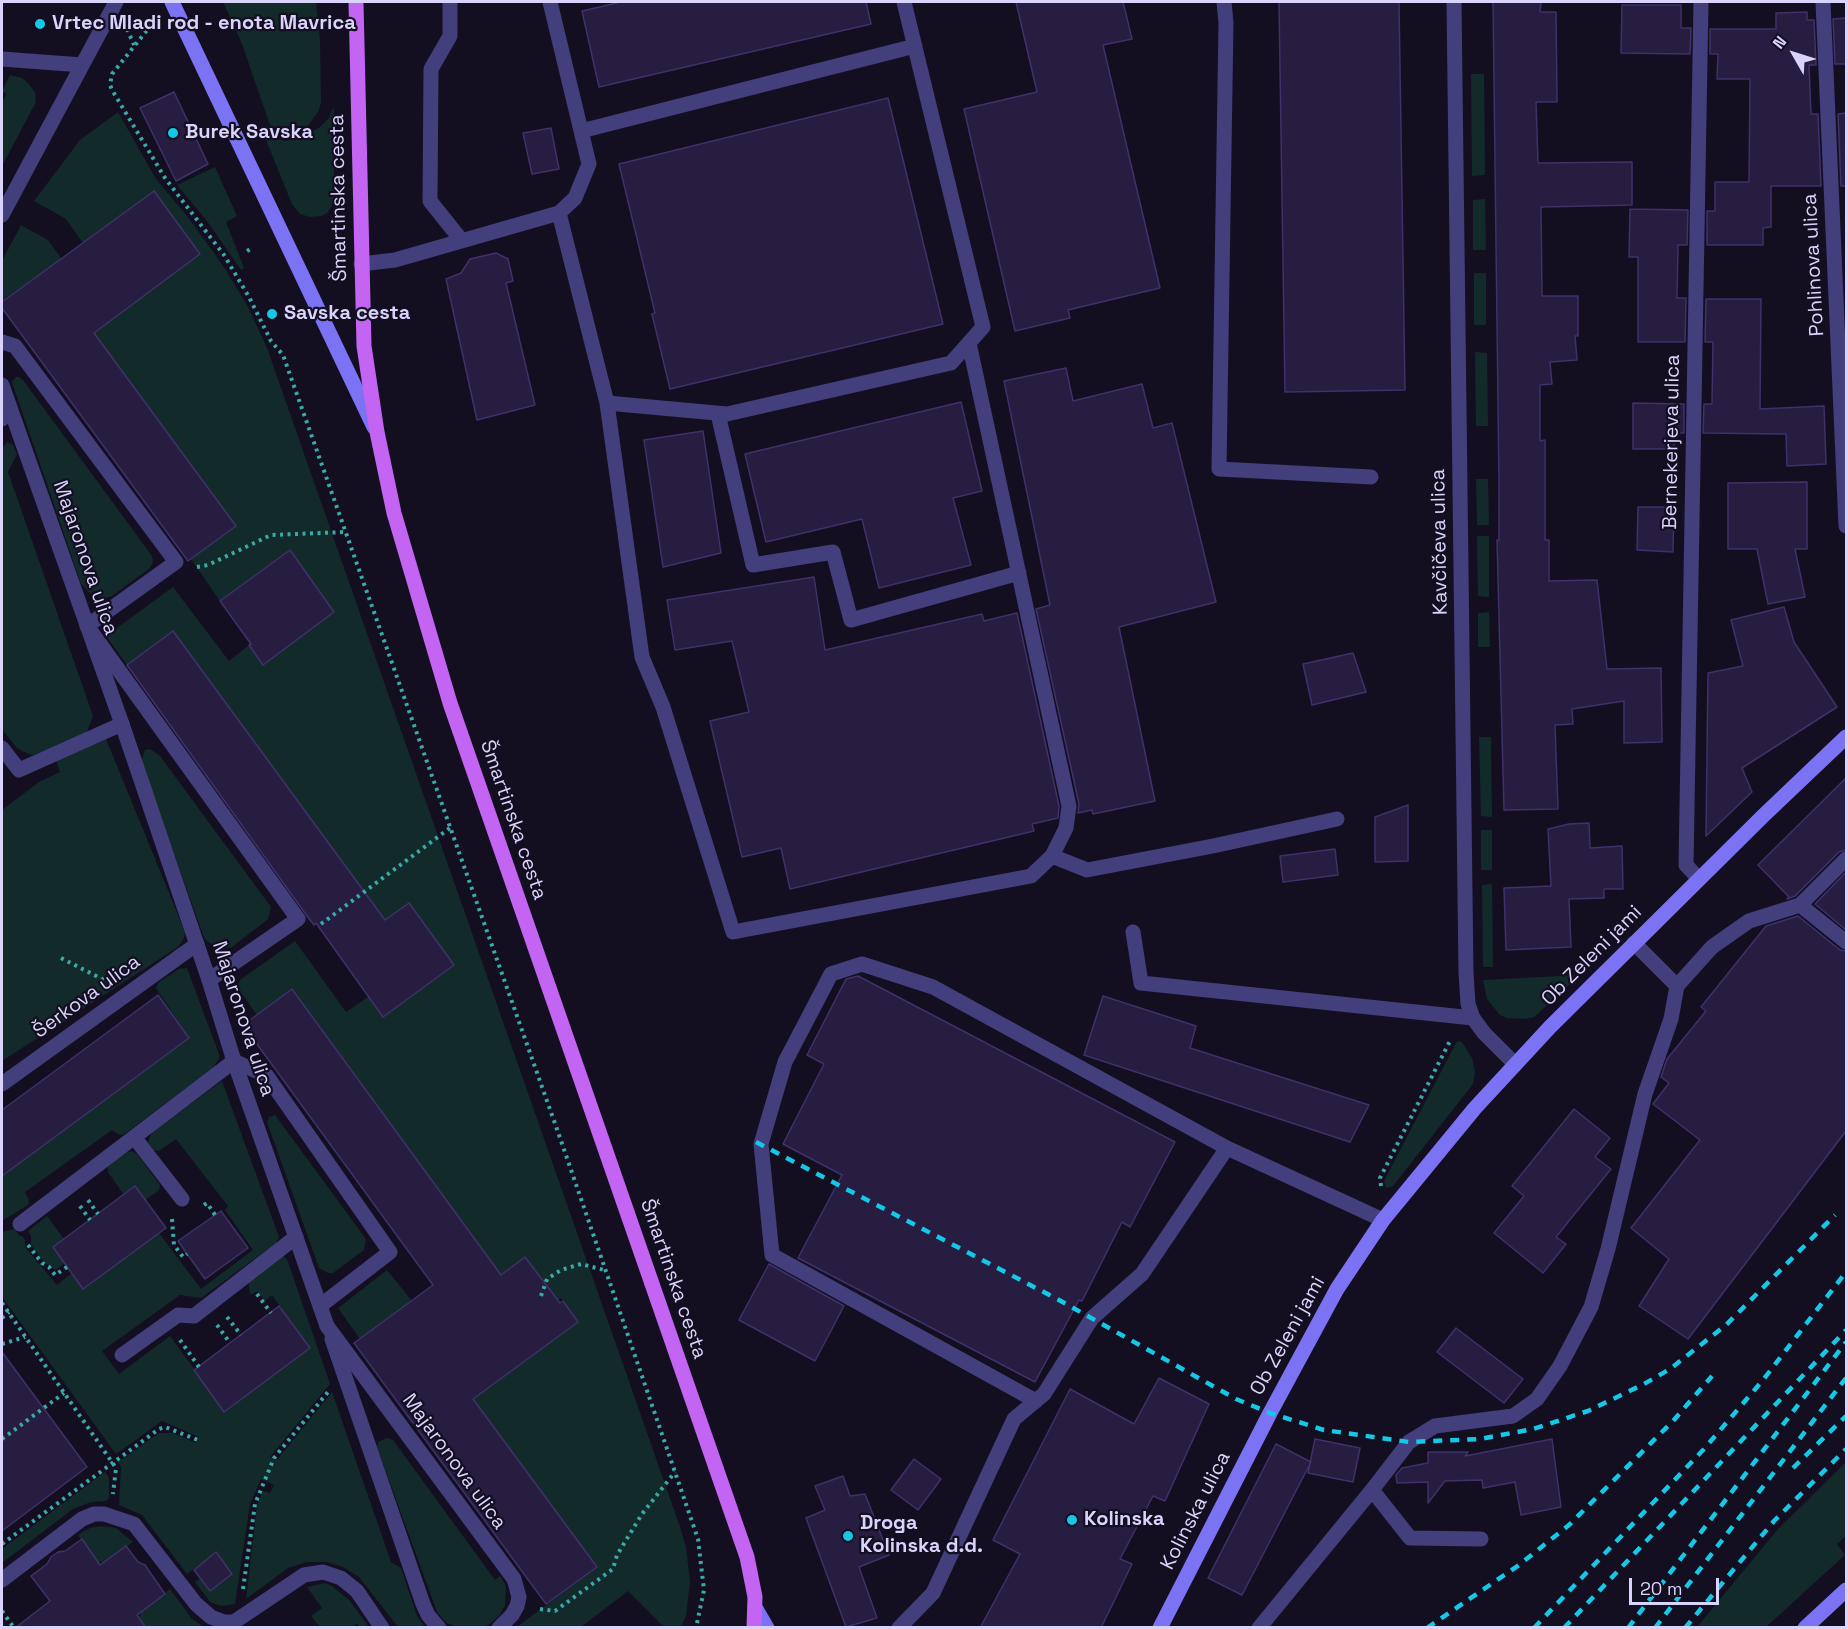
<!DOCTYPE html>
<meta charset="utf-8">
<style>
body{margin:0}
#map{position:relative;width:1848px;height:1629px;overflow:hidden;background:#130f21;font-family:"Space Grotesk",sans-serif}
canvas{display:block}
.frame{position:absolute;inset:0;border:3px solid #dad3fb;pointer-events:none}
.north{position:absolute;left:1764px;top:24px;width:60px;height:60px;-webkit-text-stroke:4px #130f21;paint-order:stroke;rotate:309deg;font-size:16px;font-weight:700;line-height:24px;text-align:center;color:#dad3fb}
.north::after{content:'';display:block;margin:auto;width:21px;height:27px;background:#dad3fb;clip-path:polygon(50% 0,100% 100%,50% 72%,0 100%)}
.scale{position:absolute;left:1629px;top:1578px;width:90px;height:27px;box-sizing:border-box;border:3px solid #dad3fb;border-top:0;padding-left:8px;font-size:18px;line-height:21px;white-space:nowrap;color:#dad3fb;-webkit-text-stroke:4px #130f21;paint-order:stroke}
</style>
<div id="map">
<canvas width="1848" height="1629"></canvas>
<div class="frame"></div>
<div class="north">N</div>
<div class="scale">20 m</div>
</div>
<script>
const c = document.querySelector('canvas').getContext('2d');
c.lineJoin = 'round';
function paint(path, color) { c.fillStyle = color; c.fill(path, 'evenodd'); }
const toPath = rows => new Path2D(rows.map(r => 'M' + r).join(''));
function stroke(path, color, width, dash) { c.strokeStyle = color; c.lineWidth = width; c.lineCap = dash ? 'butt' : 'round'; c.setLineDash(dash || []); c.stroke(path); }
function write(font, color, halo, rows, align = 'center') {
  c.font = font + ' "Space Grotesk",sans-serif'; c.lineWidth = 4.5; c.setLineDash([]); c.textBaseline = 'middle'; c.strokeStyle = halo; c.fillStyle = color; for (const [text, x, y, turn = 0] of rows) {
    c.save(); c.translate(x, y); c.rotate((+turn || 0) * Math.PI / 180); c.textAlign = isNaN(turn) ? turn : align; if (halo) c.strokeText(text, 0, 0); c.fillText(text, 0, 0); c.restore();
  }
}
const green = toPath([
 [223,2,316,2,320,41,321,103,318,112,307,127,293,132,286,132,270,125,242,44],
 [1471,74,1484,74,1485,175,1472,176],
 [10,75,22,78,28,83,35,92,36,102,2,166,2,103,6,94,2,91],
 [334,107,334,203,327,213,321,216,310,217,300,214,292,204,262,130,275,138,285,141,302,138,320,127,328,119],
 [118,112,156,179,187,216,222,264,247,305,267,348,680,1527,686,1547,690,1582,686,1616,681,1627,664,1627,628,1591,581,1627,517,1627,596,1568,360,1339,338,1308,387,1270,412,1301,416,1297,473,1366,578,1322,561,1298,557,1301,525,1257,452,1311,483,1250,293,989,257,1015,237,987,240,980,295,941,346,1012,368,997,383,1017,454,965,409,903,339,954,173,632,127,665,106,636,173,587,229,661,249,645,263,664,334,612,290,550,220,601,191,559,236,526,47,269,2,301,2,261,21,225,48,240,93,302,130,306,200,254,154,192,83,243,66,219,34,201,80,140],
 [215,167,237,216,226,222,244,268,241,270,207,221,177,185],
 [1485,199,1486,250,1473,250,1473,200],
 [1474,273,1486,273,1486,325,1474,325],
 [1475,352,1487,353,1488,426,1476,426],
 [16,377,19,377,23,380,152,556,153,562,150,568,112,596,101,599,92,595,81,584,12,382],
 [7,442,13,445,17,454,8,472,93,716,86,734,33,755,28,754,17,748,2,729,2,448],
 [1476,479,1488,479,1489,525,1477,525],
 [1477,536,1489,536,1489,597,1478,596],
 [1489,612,1490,647,1478,647,1478,613],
 [1479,737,1491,737,1492,817,1481,816],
 [106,739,185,932,184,938,178,947,2,1061,2,810,39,782,60,772,56,760],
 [150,749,160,756,271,907,268,919,232,947,222,949,215,947,205,939,202,932,141,761,145,750],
 [1481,830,1492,830,1492,870,1481,870],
 [1492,884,1493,967,1483,967,1482,885],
 [187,968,220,1057,213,1068,123,1135,118,1134,112,1130,25,1192,29,1200,28,1205,2,1221,2,1176,189,1038,156,988,159,982,179,969],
 [1580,975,1542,1010,1534,1017,1525,1019,1507,1018,1500,1015,1487,999,1483,980],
 [1458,1041,1462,1042,1472,1058,1475,1072,1473,1084,1393,1186,1386,1188,1384,1181,1456,1043],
 [222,1081,279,1237,276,1243,201,1298,180,1295,102,1351,119,1374,170,1336,225,1411,310,1348,272,1295,265,1301,257,1291,251,1295,249,1289,249,1282,282,1255,287,1259,330,1384,270,1457,277,1460,332,1392,391,1562,401,1568,417,1616,425,1627,398,1627,359,1577,343,1567,327,1562,307,1562,288,1568,246,1599,257,1506,263,1491,270,1493,274,1485,261,1479,250,1504,235,1604,221,1606,210,1602,195,1582,200,1578,210,1591,232,1574,216,1553,187,1574,142,1515,119,1505,121,1467,118,1462,159,1433,173,1433,196,1443,199,1437,162,1421,116,1454,2,1297,2,1232,14,1229,20,1236,22,1236,25,1240,25,1247,57,1285,72,1273,83,1289,159,1233,201,1289,253,1250,225,1210,228,1206,176,1139,159,1151,153,1150,148,1142,152,1132],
 [275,1115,366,1239,364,1250,333,1273,328,1273,319,1268,267,1122,269,1117],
 [125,1151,134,1152,138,1155,159,1184,160,1187,158,1191,145,1200,135,1186,124,1195,108,1172,108,1167,110,1162],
 [47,1216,64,1239,53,1248,65,1263,55,1270,43,1261,31,1245,31,1236,28,1231],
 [387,1438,393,1440,495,1580,500,1576,502,1579,506,1586,505,1605,499,1616,488,1625,481,1627,456,1627,447,1623,437,1612,377,1447,378,1442],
 [1846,1462,1846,1536,1837,1544,1845,1555,1766,1627,1697,1627,1779,1528],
 [105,1472,109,1478,109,1498,106,1501,91,1502,73,1509,2,1563,2,1549],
 [101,1526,116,1528,133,1542,104,1562,98,1562,78,1535,90,1528],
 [325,1583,332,1586,350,1601,369,1627,360,1627,357,1624,352,1627,320,1627,311,1616,322,1608,307,1587],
 [170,1589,192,1619,202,1626,200,1628,146,1627,140,1618,140,1612]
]);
const building = toPath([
 [621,2,866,2,871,24,599,87,582,11,621,2],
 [1016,2,1123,2,1132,39,1103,45,1160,288,1068,310,1070,318,1015,331,964,109,1037,92,1016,2],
 [1279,2,1399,2,1405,390,1285,392,1279,2],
 [1493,2,1541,2,1540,12,1556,12,1557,102,1536,102,1538,163,1632,162,1632,205,1541,207,1542,296,1578,296,1578,336,1575,336,1577,360,1550,362,1552,384,1540,385,1540,441,1545,440,1545,540,1549,540,1549,581,1597,580,1607,669,1661,668,1662,742,1624,743,1624,701,1572,709,1573,724,1555,725,1558,809,1504,810,1497,540,1499,540,1499,484,1493,2],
 [1622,5,1681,5,1681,28,1691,28,1690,54,1621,53,1622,5],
 [1807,12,1807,20,1814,20,1816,65,1809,65,1811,114,1818,114,1821,186,1771,186,1771,227,1763,228,1763,245,1707,245,1707,211,1715,211,1715,182,1749,182,1750,79,1717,79,1718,54,1710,54,1710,29,1776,29,1776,13,1807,12],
 [1846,18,1846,64,1835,64,1833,19,1846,18],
 [174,92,208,164,176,181,140,108,174,92],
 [888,98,943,324,670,389,652,314,655,313,619,164,888,98],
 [1846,113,1846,186,1841,186,1838,114,1846,113],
 [551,128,559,169,532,174,523,133,551,128],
 [154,191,200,254,94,333,236,526,188,561,2,308,2,302,154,191],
 [1630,209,1688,210,1687,245,1678,245,1677,298,1686,298,1685,342,1638,342,1638,257,1629,257,1630,209],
 [496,253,508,259,513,281,506,283,535,405,477,420,446,279,461,273,470,259,496,253],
 [1706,299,1761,299,1760,409,1824,406,1826,464,1787,466,1786,434,1703,433,1704,404,1712,404,1713,342,1705,342,1706,299],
 [1066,368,1073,401,1142,384,1153,428,1172,423,1216,602,1119,627,1155,801,1093,814,1092,810,1078,813,1079,804,1036,609,1050,605,1004,381,1066,368],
 [961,402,982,491,953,498,971,565,879,588,862,519,766,542,745,454,961,402],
 [1633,403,1684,404,1684,433,1675,433,1674,449,1633,449,1633,403],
 [703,431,721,553,663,567,644,440,703,431],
 [1807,482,1807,549,1795,549,1805,597,1768,604,1757,549,1728,549,1728,483,1807,482],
 [1638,507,1674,507,1673,552,1637,550,1638,507],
 [290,550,334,612,263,665,249,645,251,644,220,601,290,550],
 [814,577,825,650,982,614,984,621,1017,613,1059,806,1058,818,1032,824,1034,831,790,889,781,848,742,857,710,721,749,712,732,641,675,650,667,600,814,577],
 [1784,607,1794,642,1837,707,1742,768,1752,792,1706,836,1708,673,1743,666,1731,620,1784,607],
 [173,631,385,920,409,903,454,965,383,1017,316,923,314,925,307,916,127,665,173,631],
 [1353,653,1366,692,1312,705,1303,664,1353,653],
 [1846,778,1846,850,1839,852,1795,896,1787,899,1789,897,1758,865,1846,778],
 [1408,805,1408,861,1375,862,1375,817,1408,805],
 [1589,823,1590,848,1622,846,1623,889,1604,889,1604,898,1569,899,1571,947,1506,950,1504,888,1551,886,1548,829,1569,824,1589,823],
 [1335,849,1338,875,1283,882,1280,856,1335,849],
 [1846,872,1846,930,1815,904,1846,872],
 [1798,916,1840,950,1846,951,1846,1131,1688,1339,1639,1306,1669,1259,1631,1228,1700,1140,1653,1104,1669,1083,1661,1077,1667,1059,1706,1011,1701,1007,1766,926,1798,916],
 [858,976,1175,1142,1130,1227,1122,1222,1082,1301,1079,1300,1035,1382,798,1258,842,1175,783,1144,824,1064,807,1055,846,979,858,976],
 [292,989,501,1275,525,1257,560,1303,563,1301,578,1322,473,1399,597,1567,546,1604,354,1343,433,1285,243,1025,292,989],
 [158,995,189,1038,2,1176,2,1110,158,995],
 [1103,996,1196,1026,1190,1048,1369,1105,1350,1142,1084,1055,1103,996],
 [1574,1109,1610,1138,1595,1157,1611,1169,1556,1237,1566,1244,1543,1273,1494,1233,1524,1196,1512,1186,1574,1109],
 [135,1186,166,1228,83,1289,53,1247,135,1186],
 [221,1211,248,1248,205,1279,178,1241,221,1211],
 [769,1264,844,1306,815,1361,739,1320,769,1264],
 [279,1306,310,1348,224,1412,194,1370,279,1306],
 [1456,1328,1523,1379,1504,1403,1437,1352,1456,1328],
 [2,1352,87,1467,2,1531,2,1352],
 [1159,1378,1209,1404,1165,1501,1153,1496,1120,1559,1132,1564,1101,1628,980,1628,1020,1554,993,1540,1070,1389,1134,1424,1159,1378],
 [1315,1439,1360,1448,1353,1482,1308,1473,1315,1439],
 [1552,1439,1561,1507,1521,1515,1515,1482,1483,1488,1482,1480,1445,1481,1428,1503,1428,1482,1397,1483,1396,1475,1402,1468,1428,1463,1428,1452,1468,1452,1465,1456,1552,1439],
 [1276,1444,1311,1462,1242,1595,1208,1578,1276,1444],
 [914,1459,941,1479,918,1510,891,1490,914,1459],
 [843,1476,850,1496,865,1494,889,1555,859,1567,877,1618,846,1627,806,1518,825,1510,815,1486,843,1476],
 [82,1539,100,1565,126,1546,138,1562,145,1565,165,1594,137,1615,146,1628,15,1628,50,1601,31,1576,47,1564,51,1557,58,1552,65,1551,82,1539],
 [216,1552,232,1574,210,1591,194,1570,216,1552]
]);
const path = toPath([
 [156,19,112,74,110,85,112,90,165,178,224,255,249,297,271,341,283,355,558,1132,698,1539,704,1590,696,1628],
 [127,29,134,45],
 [247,251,252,248],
 [272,314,278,311],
 [197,567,208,565,271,535,346,532],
 [321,924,450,828],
 [61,958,106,981],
 [1381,1186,1380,1178,1451,1039],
 [88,1200,98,1214],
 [204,1205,207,1203,215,1215],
 [80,1206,90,1220],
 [172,1219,174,1245,183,1257,187,1254],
 [28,1245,42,1263,49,1267,55,1275,67,1267],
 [257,1294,271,1313],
 [541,1296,547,1279,561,1270,581,1264,604,1270],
 [2,1303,116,1468,113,1494],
 [227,1317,241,1335],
 [2,1318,9,1312],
 [217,1325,230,1343],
 [180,1340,199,1367],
 [2,1344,25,1337],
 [2,1439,64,1393],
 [2,1544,159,1429,165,1427,198,1440],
 [243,1589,255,1504,274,1458,328,1392],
 [540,1609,555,1611,613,1569,617,1555,642,1514,675,1472],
 [2,1611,14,1628]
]);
const lane = toPath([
 [450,2,450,36,431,69,430,201,462,241],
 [1224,2,1226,23,1219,469,1371,477],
 [581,131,915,46],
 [559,213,607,403,727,414,951,363,983,327,904,2],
 [361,264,395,260,559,213,575,198,589,164,550,2],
 [2,342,15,346,176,562,87,626,298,919,209,980],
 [607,403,642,657,663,707,733,932,1031,876,1052,856,1066,828,1069,806,969,343],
 [718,414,753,565,833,552,851,620,1019,573],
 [2,419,9,405],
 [2,748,19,770,122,724],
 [1052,856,1087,870,1213,846,1337,819],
 [1800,905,1846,942],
 [1133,932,1141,983,1473,1018],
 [1634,943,1677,986,1712,947,1749,921,1800,905,1846,859],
 [2,1084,197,944],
 [134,1137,182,1199],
 [20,1224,234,1061,267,1076,390,1252,320,1306],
 [327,1326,514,1579,519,1597,517,1606,512,1615,499,1628],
 [332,1339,423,1604,428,1615,439,1628],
 [122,1355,178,1315,194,1316,296,1237],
 [1036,1401,772,1255,761,1144,785,1062,831,974,862,964,933,987,1227,1148],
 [1481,1539,1410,1538,1372,1490,1409,1442,1435,1426,1513,1416,1537,1399,1560,1366,1591,1307,1608,1249,1645,1094,1671,1019,1677,986],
 [2,1580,82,1519,94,1514,104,1514,134,1524,196,1604,211,1617,224,1622,234,1622,304,1575,323,1572,341,1578,357,1591,382,1628],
 [899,1628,933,1593,1014,1419,1044,1394,1092,1318,1142,1274,1227,1148,1383,1220],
 [1259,1628,1372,1490]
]);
const street = toPath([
 [1454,2,1466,973,1468,1004,1473,1018,1484,1033,1515,1064],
 [1823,2,1846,526],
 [2,59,82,65],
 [2,215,116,2],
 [2,385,122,724,209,980,234,1061,327,1326],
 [1699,879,1686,865,1701,2]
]);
const secondary = toPath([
 [172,2,374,427],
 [756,1609,767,1628],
 [1160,1628,1270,1413,1337,1289,1383,1220,1475,1108,1550,1027,1763,816,1846,737],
 [1805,1628,1846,1590]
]);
const primary = toPath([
 [356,2,364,346,377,432,394,513,450,703,747,1557,755,1597,754,1628]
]);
const rail = toPath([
 [756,1142,1059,1300,1236,1399,1270,1413,1324,1430,1409,1442,1480,1439,1533,1429,1588,1411,1644,1384,1670,1369,1726,1325,1835,1215],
 [1793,1468,1846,1416],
 [1427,1628,1519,1565,1569,1525,1673,1421,1712,1376],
 [1534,1628,1704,1449,1763,1380,1846,1272],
 [1564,1628,1846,1330],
 [1628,1628,1846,1342],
 [1655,1628,1846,1378],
 [1685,1628,1774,1521,1846,1449]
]);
const markers = [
 [40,24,6,"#14c9e7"],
 [173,133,6,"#14c9e7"],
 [272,314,6,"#14c9e7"],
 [1072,1520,6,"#14c9e7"],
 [848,1536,6,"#14c9e7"]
];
const poiNames = [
 ["Vrtec Mladi rod - enota Mavrica",52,24],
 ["Burek Savska",185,133],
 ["Savska cesta",284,314],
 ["Kolinska",1084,1520],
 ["Droga",860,1524],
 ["Kolinska d.d.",860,1547]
];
const streetNames = [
 ["Šmartinska cesta",339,198,-91],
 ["Pohlinova ulica",1814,265,-93],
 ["Bernekerjeva ulica",1672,442,-89],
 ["Kavčičeva ulica",1440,542,-91],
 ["Majaronova ulica",85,558,71],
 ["Šmartinska cesta",513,820,71],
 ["Ob Zeleni jami",1592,956,-45],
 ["Šerkova ulica",87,997,-36],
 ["Majaronova ulica",243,1019,72],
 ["Šmartinska cesta",673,1279,71],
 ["Ob Zeleni jami",1288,1336,-61],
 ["Majaronova ulica",454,1462,54],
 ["Kolinska ulica",1196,1511,-63]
];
paint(green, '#132a2b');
paint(building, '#261d40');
stroke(building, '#3f316a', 1.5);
stroke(path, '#39aaa8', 4, [3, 4.5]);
stroke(lane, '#433e7c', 15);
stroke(street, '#433e7c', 15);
stroke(secondary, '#7b73f3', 15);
stroke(primary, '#c364f2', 15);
stroke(rail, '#14c9e7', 4.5, [9, 8]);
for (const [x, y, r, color] of markers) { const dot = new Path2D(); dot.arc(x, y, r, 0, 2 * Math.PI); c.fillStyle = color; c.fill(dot); stroke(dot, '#130f21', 2); }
write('bold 20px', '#dad3fb', '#130f21', poiNames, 'left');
write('20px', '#dad3fb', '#130f21', streetNames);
</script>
